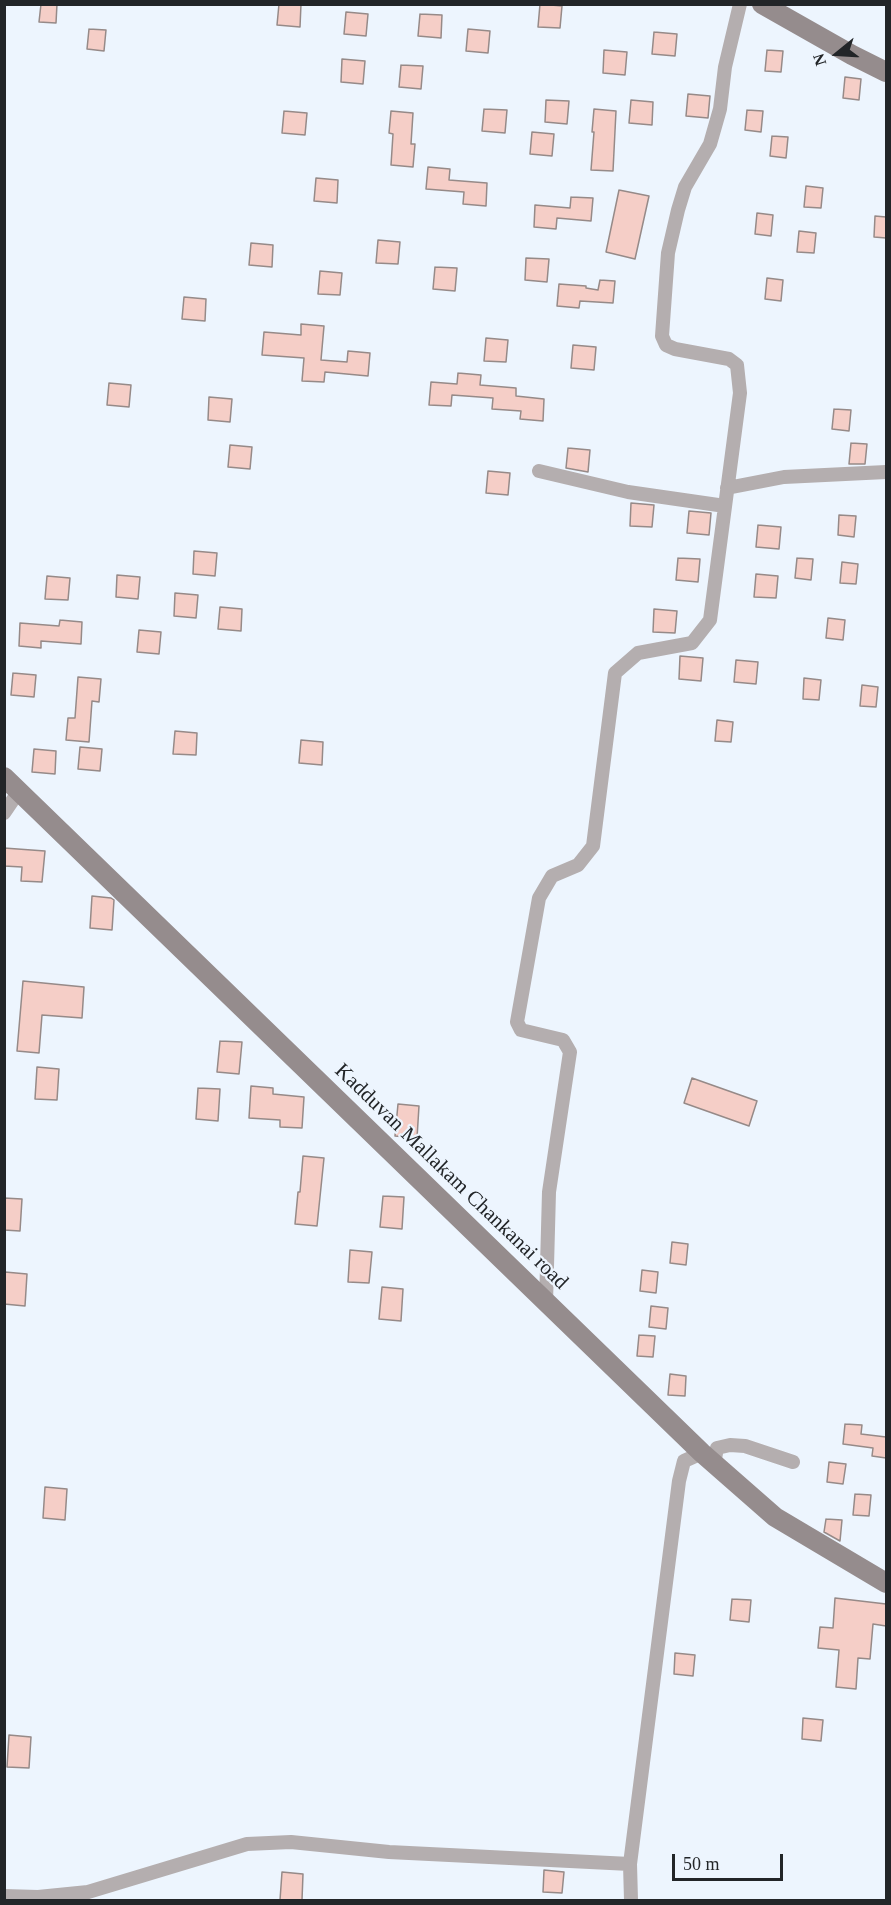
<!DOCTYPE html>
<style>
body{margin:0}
#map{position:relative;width:891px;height:1905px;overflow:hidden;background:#edf5fe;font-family:Georgia,serif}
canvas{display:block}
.frame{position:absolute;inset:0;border:6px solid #222528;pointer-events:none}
.north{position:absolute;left:807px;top:24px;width:60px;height:60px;-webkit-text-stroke:4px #edf5fe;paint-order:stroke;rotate:252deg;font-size:16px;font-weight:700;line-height:24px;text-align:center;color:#222528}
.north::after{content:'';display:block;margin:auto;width:21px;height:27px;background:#222528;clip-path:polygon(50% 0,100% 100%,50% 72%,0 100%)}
.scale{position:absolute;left:672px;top:1854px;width:111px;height:27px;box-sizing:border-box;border:3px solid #222528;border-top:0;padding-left:8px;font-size:18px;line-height:21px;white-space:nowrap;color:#222528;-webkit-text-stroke:4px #edf5fe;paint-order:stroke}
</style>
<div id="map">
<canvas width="891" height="1905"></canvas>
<div class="frame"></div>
<div class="north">N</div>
<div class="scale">50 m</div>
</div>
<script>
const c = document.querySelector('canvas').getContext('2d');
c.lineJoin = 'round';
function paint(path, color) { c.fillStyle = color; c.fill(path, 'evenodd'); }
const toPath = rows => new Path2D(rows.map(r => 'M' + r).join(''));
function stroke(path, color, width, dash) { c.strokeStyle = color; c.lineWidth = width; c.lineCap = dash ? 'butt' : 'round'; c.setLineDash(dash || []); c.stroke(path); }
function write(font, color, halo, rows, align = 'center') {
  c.font = font + ' Georgia,serif'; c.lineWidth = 4.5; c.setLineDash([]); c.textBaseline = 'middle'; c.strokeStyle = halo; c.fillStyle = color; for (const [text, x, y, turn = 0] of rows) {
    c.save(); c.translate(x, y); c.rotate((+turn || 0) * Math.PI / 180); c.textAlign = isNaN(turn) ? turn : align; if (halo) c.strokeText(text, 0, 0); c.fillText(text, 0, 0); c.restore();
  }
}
const building = toPath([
 [41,4,57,4,56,23,39,22,41,4],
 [279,4,301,4,300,27,277,25,279,4],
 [540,4,562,6,560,28,538,27,540,4],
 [346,12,368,14,366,36,344,34,346,12],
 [420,14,442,15,441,38,418,36,420,14],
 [89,29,106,30,104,51,87,49,89,29],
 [468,29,490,31,488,53,466,51,468,29],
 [654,32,677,34,675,56,652,54,654,32],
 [604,50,627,52,625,75,603,73,604,50],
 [767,50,783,51,781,72,765,71,767,50],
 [342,59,365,61,363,84,341,82,342,59],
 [401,65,423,66,421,89,399,87,401,65],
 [845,77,861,79,859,100,843,98,845,77],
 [688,94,710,96,708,118,686,116,688,94],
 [546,100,569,101,567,124,545,122,546,100],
 [631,100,653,102,652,125,629,123,631,100],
 [484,109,507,110,505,133,482,131,484,109],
 [594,109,616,111,613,171,591,170,594,132,592,132,594,109],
 [747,110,763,111,761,132,745,130,747,110],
 [284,111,307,113,305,135,282,133,284,111],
 [391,111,413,113,411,144,415,144,413,167,391,165,393,134,389,133,391,111],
 [532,132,554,134,552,156,530,154,532,132],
 [772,136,788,137,786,158,770,156,772,136],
 [428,167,450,169,449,180,487,183,486,206,463,204,464,192,426,189,428,167],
 [316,178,338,180,337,203,314,201,316,178],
 [806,186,823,188,821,208,804,207,806,186],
 [619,190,649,196,635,259,606,252,619,190],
 [571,197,593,198,591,221,557,218,556,229,534,227,535,205,570,208,571,197],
 [757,213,773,215,771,236,755,234,757,213],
 [875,216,886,217,886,238,874,237,875,216],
 [799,231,816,233,814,253,797,252,799,231],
 [378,240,400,242,398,264,376,263,378,240],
 [251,243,273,245,272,267,249,265,251,243],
 [526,258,549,259,547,282,525,280,526,258],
 [435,267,457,268,455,291,433,289,435,267],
 [320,271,342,273,340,295,318,294,320,271],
 [767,278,783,280,781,301,765,299,767,278],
 [600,280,615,281,613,303,580,301,579,308,557,306,559,284,586,286,586,288,598,290,600,280],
 [184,297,206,299,205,321,182,319,184,297],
 [301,324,324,326,321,360,347,362,348,351,370,353,368,376,325,372,324,382,302,381,304,358,262,355,264,332,301,335,301,324],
 [486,338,508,340,506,362,484,361,486,338],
 [573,345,596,347,594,370,571,368,573,345],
 [458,373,481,375,480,385,516,388,516,396,544,399,543,421,520,419,521,411,492,409,493,398,452,395,451,406,429,405,431,382,457,384,458,373],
 [109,383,131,385,129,407,107,405,109,383],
 [209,397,232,399,230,422,208,420,209,397],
 [834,409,851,410,849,431,832,429,834,409],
 [851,443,867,444,865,464,849,464,851,443],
 [230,445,252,447,250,469,228,467,230,445],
 [568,448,590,450,588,472,566,468,568,448],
 [488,471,510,473,508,495,486,493,488,471],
 [631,503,654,505,652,527,630,526,631,503],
 [689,511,711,513,709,535,687,533,689,511],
 [839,515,856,516,854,537,838,535,839,515],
 [758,525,781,527,779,549,756,547,758,525],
 [194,551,217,553,215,576,193,574,194,551],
 [678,558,700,559,698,582,676,580,678,558],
 [797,558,813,559,811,580,795,578,797,558],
 [842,562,858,564,856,584,840,583,842,562],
 [756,574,778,576,776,598,754,597,756,574],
 [117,575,140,577,138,599,116,597,117,575],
 [47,576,70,578,68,600,45,599,47,576],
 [175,593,198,595,196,618,174,616,175,593],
 [220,607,242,609,241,631,218,629,220,607],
 [654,609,677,611,675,633,653,632,654,609],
 [828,618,845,620,843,640,826,638,828,618],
 [60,620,82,622,81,644,41,641,41,648,19,646,20,623,59,626,60,620],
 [139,630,161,632,159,654,137,652,139,630],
 [680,656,703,658,701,681,679,679,680,656],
 [736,660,758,662,756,684,734,682,736,660],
 [13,673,36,675,34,697,11,695,13,673],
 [78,677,101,679,99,702,92,701,89,742,66,740,68,718,75,718,78,677],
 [804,678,821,680,819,700,803,699,804,678],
 [862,685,878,687,876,707,860,706,862,685],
 [717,720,733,722,731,742,715,741,717,720],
 [175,731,197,733,196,755,173,754,175,731],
 [301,740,323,742,322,765,299,763,301,740],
 [80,747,102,749,100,771,78,769,80,747],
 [34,749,56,751,55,774,32,772,34,749],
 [4,848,45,851,42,882,21,881,22,867,4,866,4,848],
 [92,896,111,898,114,900,112,930,90,928,92,896],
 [23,981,84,987,82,1018,42,1015,39,1053,17,1051,23,981],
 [220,1041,242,1042,239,1074,217,1072,220,1041],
 [37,1067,59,1069,57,1100,35,1099,37,1067],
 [692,1078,757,1101,749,1126,684,1103,692,1078],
 [251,1086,273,1088,273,1094,304,1097,302,1128,280,1127,280,1120,249,1118,251,1086],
 [198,1088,220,1089,218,1121,196,1119,198,1088],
 [398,1104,419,1106,417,1138,395,1136,398,1104],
 [303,1156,324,1158,317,1226,295,1224,298,1192,300,1192,303,1156],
 [383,1196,404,1197,402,1229,380,1227,383,1196],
 [4,1198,22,1199,20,1231,4,1230,4,1198],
 [672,1242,688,1244,686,1265,670,1263,672,1242],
 [350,1250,372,1252,369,1283,348,1282,350,1250],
 [642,1270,658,1272,656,1293,640,1291,642,1270],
 [5,1272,27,1274,25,1306,4,1304,5,1272],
 [382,1287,403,1289,401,1321,379,1319,382,1287],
 [651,1306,668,1308,666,1329,649,1327,651,1306],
 [639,1335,655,1336,653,1357,637,1356,639,1335],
 [670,1374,686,1376,685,1396,668,1395,670,1374],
 [845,1424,862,1425,861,1434,886,1437,886,1458,872,1456,873,1448,843,1444,845,1424],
 [829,1462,846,1464,843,1484,827,1482,829,1462],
 [45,1487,67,1489,65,1520,43,1518,45,1487],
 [855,1494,871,1495,869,1516,853,1515,855,1494],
 [826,1519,842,1520,840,1541,824,1532,826,1519],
 [835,1598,886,1604,886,1626,873,1624,870,1659,858,1658,856,1689,836,1687,839,1650,818,1648,820,1627,833,1628,835,1598],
 [732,1599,751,1600,749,1622,730,1620,732,1599],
 [675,1653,695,1655,693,1676,674,1674,675,1653],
 [803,1718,823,1720,821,1741,802,1739,803,1718],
 [9,1735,31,1737,29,1768,7,1767,9,1735],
 [544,1870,564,1872,562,1893,543,1892,544,1870],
 [282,1872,303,1874,302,1900,280,1900,282,1872]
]);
const street = toPath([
 [539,471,628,492,725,506],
 [727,488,784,477,886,472],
 [4,813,19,791],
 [546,1303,549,1192,570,1052,563,1040,521,1030,517,1022,539,898,552,876,578,865,593,846,615,673,638,653,692,643,710,620,740,393,737,365,729,359,675,349,666,345,662,336,668,253,678,210,685,187,710,144,720,109,725,67,740,4],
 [714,1464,717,1448,730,1445,745,1446,793,1462],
 [4,1896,38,1897,88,1892,247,1844,291,1842,389,1852,630,1864],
 [631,1900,630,1864,679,1481,684,1461,702,1453]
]);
const secondary = toPath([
 [762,4,852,55,886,72],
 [4,777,702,1453,775,1517,886,1583]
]);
const streetNames = [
 ["Kadduvan Mallakam Chankanai road",451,1177,44]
];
paint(building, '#f5cec7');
stroke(building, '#968a88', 1.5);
stroke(street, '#b4aeaf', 14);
stroke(secondary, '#958c8d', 20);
write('21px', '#222528', '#edf5fe', streetNames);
</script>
